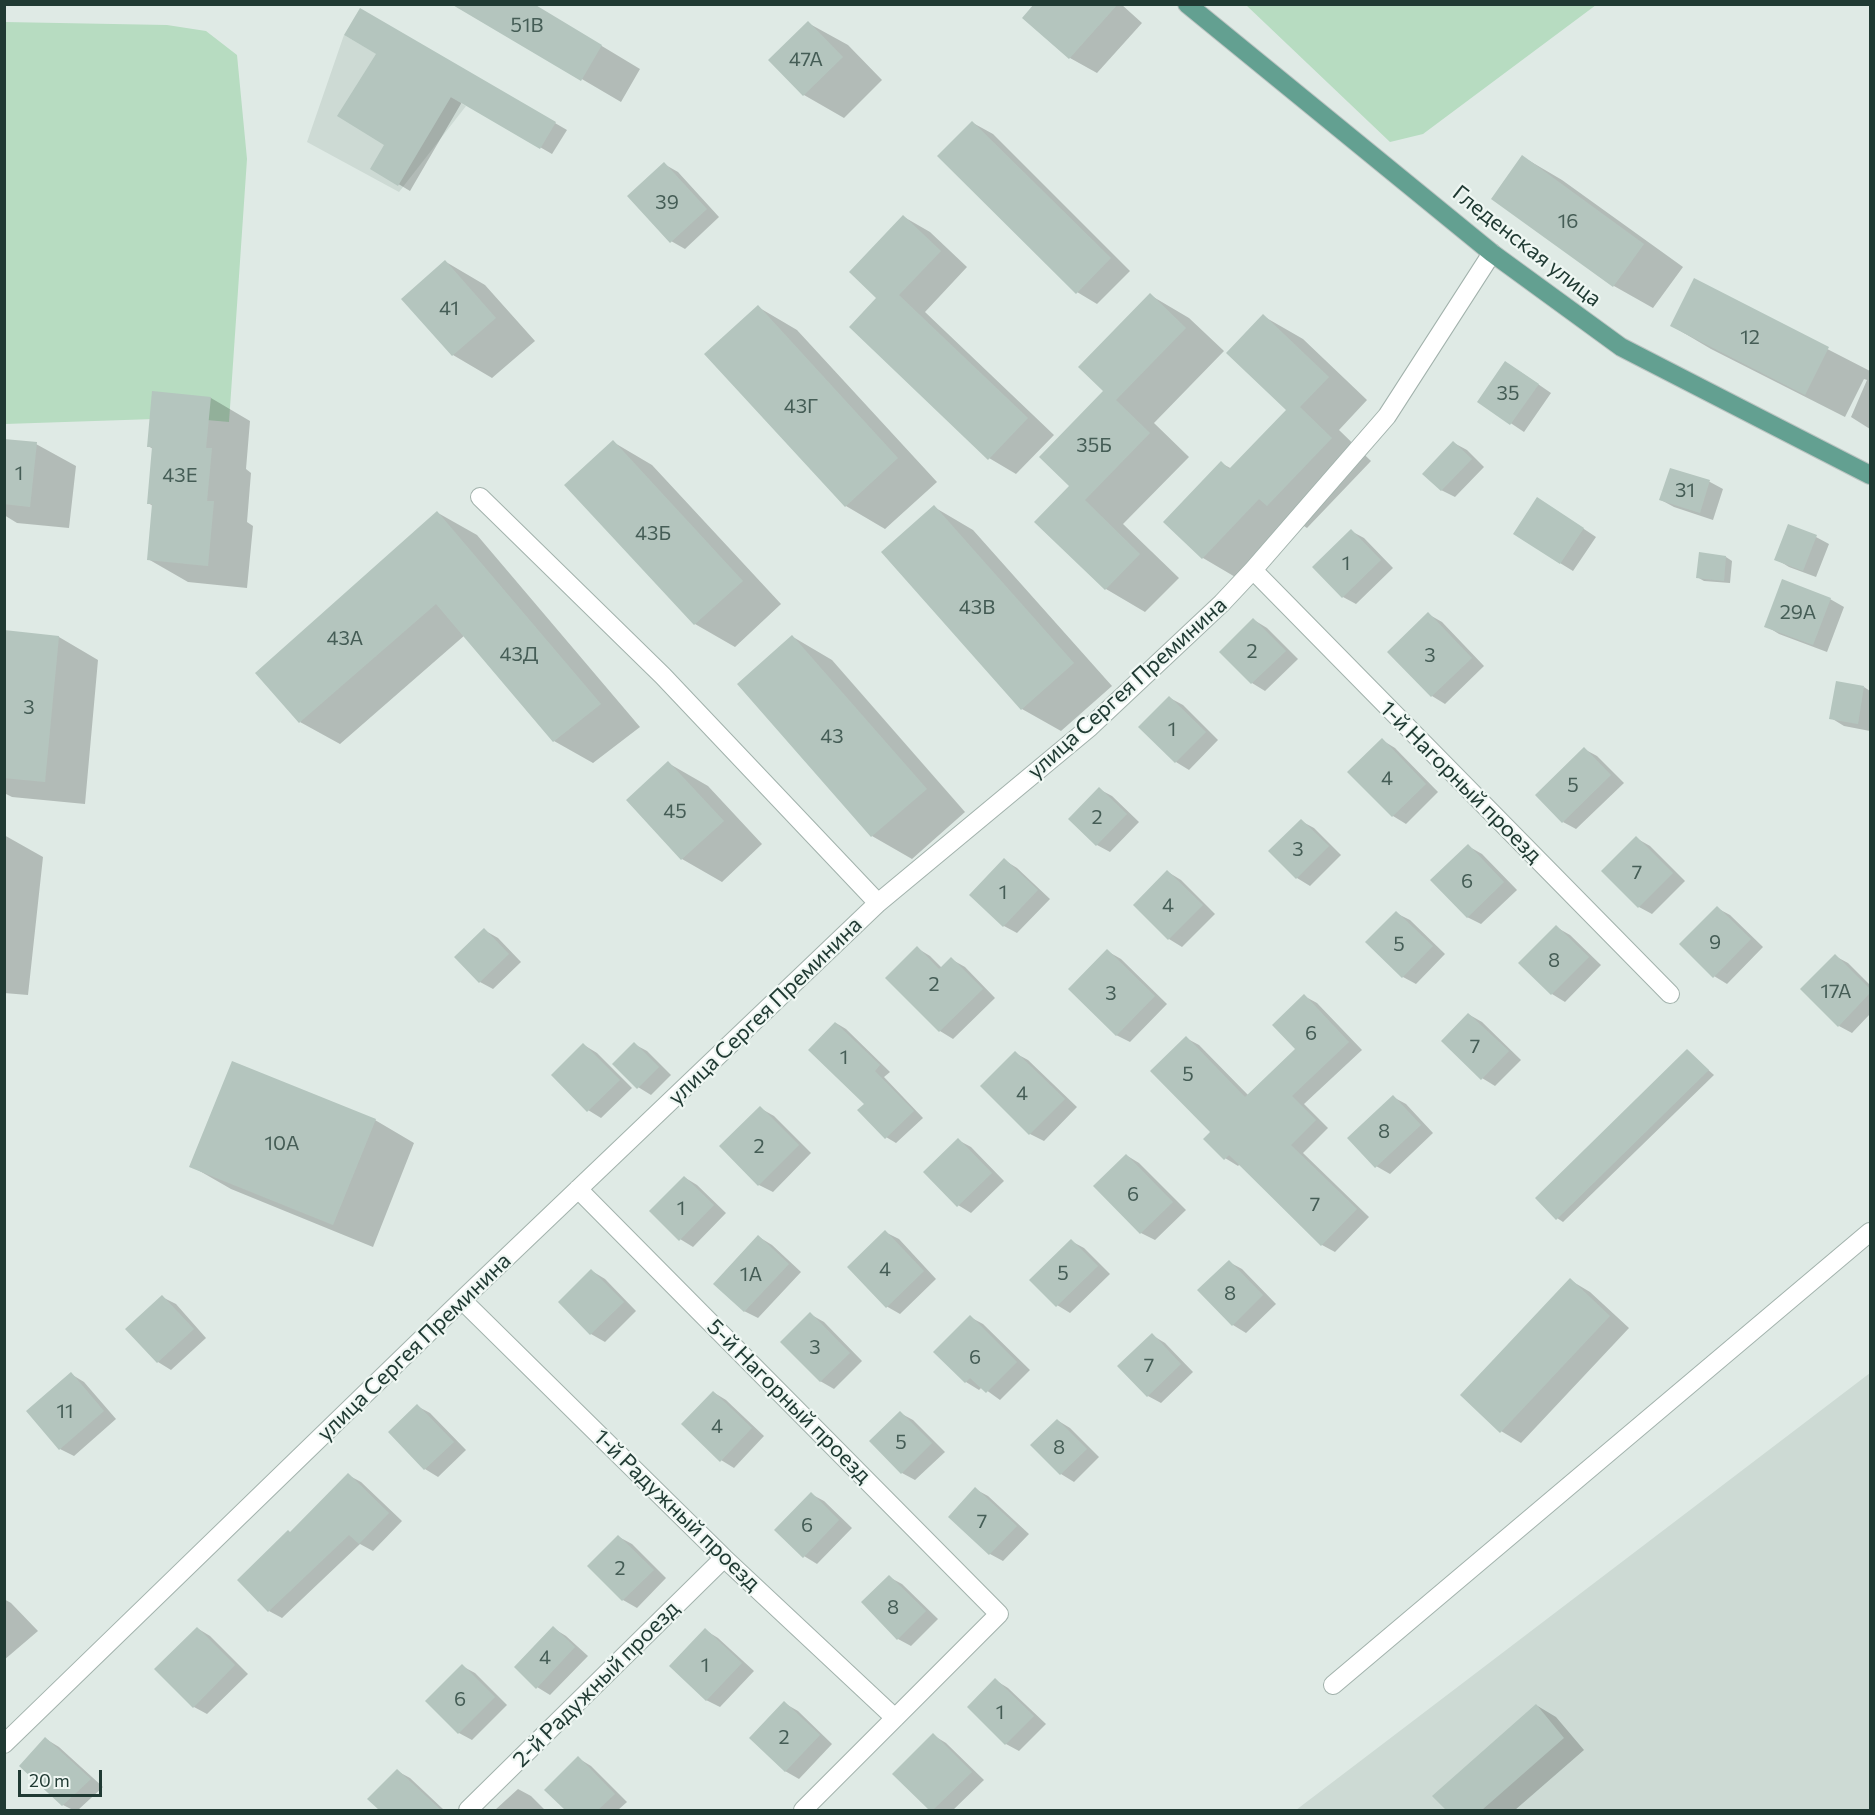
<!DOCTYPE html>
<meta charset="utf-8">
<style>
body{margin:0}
#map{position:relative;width:1875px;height:1815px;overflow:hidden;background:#dfeae5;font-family:Commissioner,sans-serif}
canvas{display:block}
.frame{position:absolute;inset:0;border:6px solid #203a33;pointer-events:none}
.scale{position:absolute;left:18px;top:1770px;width:84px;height:27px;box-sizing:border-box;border:3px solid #203a33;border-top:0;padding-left:8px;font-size:18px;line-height:21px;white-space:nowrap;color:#203a33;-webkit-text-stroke:4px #eff7f3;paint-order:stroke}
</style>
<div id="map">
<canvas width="1875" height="1815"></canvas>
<div class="frame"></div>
<div class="scale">20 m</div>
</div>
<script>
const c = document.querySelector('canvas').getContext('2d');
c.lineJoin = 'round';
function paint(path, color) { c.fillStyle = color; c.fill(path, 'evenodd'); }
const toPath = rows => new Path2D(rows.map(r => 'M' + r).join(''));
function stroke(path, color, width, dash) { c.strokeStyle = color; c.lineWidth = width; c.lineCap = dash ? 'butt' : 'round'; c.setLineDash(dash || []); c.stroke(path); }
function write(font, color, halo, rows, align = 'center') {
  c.font = font + ' Commissioner,sans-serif'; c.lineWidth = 4.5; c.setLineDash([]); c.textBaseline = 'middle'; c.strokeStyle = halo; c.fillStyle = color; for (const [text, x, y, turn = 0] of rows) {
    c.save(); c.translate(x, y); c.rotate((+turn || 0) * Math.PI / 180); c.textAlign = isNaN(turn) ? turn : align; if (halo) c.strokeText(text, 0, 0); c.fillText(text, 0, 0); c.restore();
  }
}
const built = toPath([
 [344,35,466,106,399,192,307,142],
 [1870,1373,1870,1810,1296,1810]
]);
const green = toPath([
 [1246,5,1596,5,1423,134,1390,142],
 [5,22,167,25,206,31,237,55,247,159,229,422,184,418,5,424]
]);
const shadow = toPath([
 [454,4,532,4,640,69,621,102],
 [1036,4,1121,4,1142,23,1097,73,1070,58,1024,18],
 [361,10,567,130,552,154,462,102,410,191,372,168,386,144,378,53],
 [808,23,848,45,882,80,844,118,804,95,770,60],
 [973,123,993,134,1130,271,1097,304,1077,292],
 [1523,157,1562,180,1683,267,1653,308,1614,286],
 [664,164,678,172,719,217,685,249,671,241],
 [904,217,930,232,967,267,925,312,1054,435,1016,474,989,458,879,298],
 [446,262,485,285,535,341,492,378,453,355],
 [1695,281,1870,371,1870,429,1851,417,1867,380,1864,379,1845,417,1711,349,1672,326],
 [1150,295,1189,318,1224,351,1154,423,1189,457,1123,524,1179,578,1145,612,1106,589,1071,486,1106,391],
 [758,307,797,330,937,482,885,529,846,506,706,354],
 [1263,316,1303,339,1367,400,1339,430,1371,461,1307,528,1298,522,1242,581,1203,558,1165,522,1221,463,1232,469,1288,410],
 [1519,371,1551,393,1524,432,1479,402],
 [153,393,211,398,250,421,246,469,251,473,247,522,253,526,247,588,188,582,148,559,153,506,148,503,153,449,148,446],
 [4,440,36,444,76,466,69,528,17,523,4,515],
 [613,442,652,465,781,604,735,647,695,624,566,485],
 [1454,443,1467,450,1484,467,1455,497,1441,490],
 [1671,470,1710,482,1723,489,1713,520,1674,507,1661,500],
 [934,507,973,530,1112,686,1061,731,1022,709],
 [1551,507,1596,537,1573,571,1560,563],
 [438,513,477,535,640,727,593,763,554,741,465,635,340,744,300,722],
 [1351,531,1364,538,1393,568,1356,604,1343,597],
 [1816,537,1829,544,1816,577,1789,567,1776,559],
 [1726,557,1732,561,1730,583,1704,581,1697,577],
 [1830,599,1844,607,1827,652,1779,634,1766,626],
 [1428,614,1442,622,1484,666,1445,704,1432,696],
 [1254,620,1267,628,1298,659,1265,691,1252,683,1221,652],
 [4,632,59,637,98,660,85,804,12,797,4,793],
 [793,637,832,660,965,812,912,859,872,836],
 [1864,687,1870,691,1870,731,1844,726,1831,718],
 [1170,698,1183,705,1218,740,1189,770,1176,762,1140,727],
 [1382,740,1395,748,1438,792,1406,824,1393,816],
 [1584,749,1597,756,1624,783,1576,829,1563,822],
 [668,763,708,786,762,844,722,882,682,859,628,800],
 [1099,789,1112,796,1139,822,1110,852,1097,845,1070,819],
 [1301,821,1314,828,1341,855,1310,886,1297,878,1270,851],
 [4,835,43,857,28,995,4,993],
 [1636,838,1650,846,1685,881,1652,914,1639,907],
 [1468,846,1482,854,1517,890,1481,924,1467,917],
 [1004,860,1017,868,1050,899,1017,933,1004,926],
 [1168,872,1181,880,1215,914,1182,947,1169,939,1135,905],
 [1717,908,1730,915,1763,947,1727,984,1714,976],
 [1396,913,1410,920,1445,954,1416,984,1403,977],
 [1556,927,1570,935,1601,965,1565,1002,1552,994],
 [484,930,498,938,521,962,493,989,480,982],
 [917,948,930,956,942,968,951,959,965,967,995,998,953,1039,940,1031],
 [1107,951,1121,959,1167,1004,1130,1042,1116,1035],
 [1835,956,1848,963,1870,985,1870,1014,1852,1033,1839,1026],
 [1304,996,1317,1003,1362,1050,1304,1104,1328,1128,1303,1153,1369,1217,1335,1252,1322,1245,1240,1164,1238,1166,1225,1158,1212,1132,1186,1038,1199,1045,1249,1096,1297,1049],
 [1468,1014,1482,1022,1521,1060,1495,1086,1482,1078],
 [836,1023,846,1029,890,1072,884,1077,923,1118,896,1143,886,1137,866,1104],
 [634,1044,647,1051,671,1075,651,1095,638,1087],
 [584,1045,597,1053,632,1088,601,1118,588,1110],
 [1687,1051,1714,1075,1563,1222,1557,1218],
 [1015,1053,1028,1060,1077,1107,1044,1141,1030,1134,982,1086],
 [1393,1097,1406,1104,1433,1133,1390,1174,1376,1166],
 [760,1108,774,1116,811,1153,773,1192,759,1185,722,1146],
 [375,1120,414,1143,373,1247,231,1189,191,1166],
 [958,1140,971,1147,1004,1181,971,1213,958,1205],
 [1126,1155,1139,1163,1186,1210,1155,1240,1141,1233,1095,1186],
 [684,1177,697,1185,726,1213,693,1247,680,1239],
 [885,1232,899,1239,936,1279,900,1314,886,1306],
 [759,1237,772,1245,801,1272,758,1318,744,1311],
 [1071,1241,1084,1248,1110,1274,1070,1313,1057,1305],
 [1229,1262,1242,1269,1276,1304,1246,1333,1233,1325],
 [592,1271,605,1279,636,1311,605,1342,591,1334,560,1302],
 [1570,1280,1590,1292,1629,1328,1521,1443,1501,1431],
 [162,1297,176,1304,206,1338,171,1370,158,1362,128,1329],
 [810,1314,824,1322,862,1361,834,1389,820,1381],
 [970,1317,983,1324,1030,1370,1000,1400,982,1387,979,1390,966,1382,935,1352],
 [1152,1335,1165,1343,1193,1372,1161,1403,1148,1396],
 [71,1374,84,1382,116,1419,74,1456,60,1449],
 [713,1392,726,1400,764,1436,734,1468,721,1460],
 [417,1406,430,1413,466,1450,438,1477,425,1469,390,1432],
 [900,1413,913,1420,945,1452,915,1480,902,1473,871,1441],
 [1057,1420,1070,1428,1099,1457,1074,1482,1061,1474,1032,1445],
 [348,1475,361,1482,402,1521,373,1551,360,1544,282,1618,269,1611,291,1534],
 [975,1489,988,1496,1029,1534,1003,1561,990,1554,950,1517],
 [811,1494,824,1501,852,1528,817,1564,804,1556],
 [619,1537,632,1544,666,1578,637,1608,623,1600,589,1566],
 [889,1577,902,1584,938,1619,911,1646,898,1639],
 [4,1599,11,1603,38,1631,4,1660],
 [197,1628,210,1636,248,1674,207,1714,194,1707],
 [553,1628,566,1636,588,1656,550,1695,537,1687],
 [705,1630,718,1638,754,1671,720,1707,706,1700],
 [462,1666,475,1673,507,1705,472,1740,459,1733],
 [995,1680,1008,1688,1046,1724,1019,1751,1006,1744],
 [784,1703,798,1711,832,1744,799,1779,785,1771],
 [1536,1705,1556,1717,1584,1750,1515,1810,1448,1810,1435,1796],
 [933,1735,946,1743,984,1780,953,1810,931,1810,894,1774],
 [46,1739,59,1747,103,1787,78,1810,73,1810,63,1805],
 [578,1758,591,1766,627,1802,618,1810,568,1810,546,1790],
 [397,1771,410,1778,444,1810,381,1810,370,1799],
 [518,1789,531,1796,545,1810,495,1810]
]);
const building = toPath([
 [451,4,534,4,602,45,581,81],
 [1034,4,1118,4,1069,59,1022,18],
 [360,8,556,122,540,149,451,97,398,186,370,169,384,145,337,116,376,54,344,35],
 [808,21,843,57,803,96,768,60],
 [972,121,1111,258,1076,294,937,156],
 [1522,155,1644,244,1613,287,1491,199],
 [664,162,707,209,670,243,627,196],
 [903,215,941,251,899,295,1028,418,988,460,849,327,876,298,849,272],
 [445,260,496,318,452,356,401,299],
 [1694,278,1829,347,1805,395,1670,326],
 [1150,293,1186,328,1116,400,1150,433,1085,500,1140,554,1105,590,1034,522,1069,486,1039,457,1103,391,1078,367],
 [758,305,898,458,845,507,704,354],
 [1263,314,1329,377,1300,407,1332,438,1267,506,1259,499,1202,559,1163,522,1221,461,1229,469,1286,410,1226,353],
 [1505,361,1539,384,1510,425,1477,402],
 [152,391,211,397,206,448,212,448,207,501,214,501,208,566,147,560,152,504,147,504,152,447,147,447],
 [4,439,37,442,30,507,4,504],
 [613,440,743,581,694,625,564,485],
 [1453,441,1472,459,1441,491,1422,474],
 [1670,468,1710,480,1700,513,1659,500],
 [1537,497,1584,528,1560,564,1513,534],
 [934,505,1074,663,1021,710,881,552],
 [437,511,601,704,553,742,436,604,299,723,255,673],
 [1788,524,1817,535,1803,571,1774,560],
 [1351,529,1381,560,1342,598,1312,567],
 [1699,552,1726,556,1724,581,1696,578],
 [1782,579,1831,598,1813,645,1764,627],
 [1428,612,1472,658,1431,697,1387,652],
 [1253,618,1286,651,1251,684,1219,652],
 [4,630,59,636,45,782,4,778],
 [792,635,927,789,871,837,737,684],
 [1836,681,1864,686,1858,724,1829,719],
 [1169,696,1206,732,1175,763,1138,727],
 [1382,738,1426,784,1392,817,1347,772],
 [1584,747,1611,775,1562,823,1535,795],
 [668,761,724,821,681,860,626,800],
 [1099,787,1127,814,1096,846,1068,819],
 [1301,819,1329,846,1296,879,1268,851],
 [1636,836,1673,873,1638,908,1601,871],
 [1468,844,1504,882,1467,918,1430,880],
 [1004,858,1038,890,1003,927,969,895],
 [1167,870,1203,905,1168,940,1133,905],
 [1717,906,1751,939,1713,978,1679,944],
 [1396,911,1433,946,1402,978,1365,942],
 [1556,925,1589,957,1551,995,1518,963],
 [484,928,509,954,479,983,454,957],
 [917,946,939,969,951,957,983,989,939,1032,885,978],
 [1107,949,1155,996,1116,1036,1068,989],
 [1835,954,1870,989,1870,993,1838,1027,1800,989],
 [1304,994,1349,1042,1292,1096,1316,1120,1291,1145,1357,1209,1321,1246,1229,1155,1224,1160,1203,1139,1210,1132,1150,1071,1186,1036,1245,1097,1295,1049,1272,1025],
 [1468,1013,1509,1051,1481,1080,1441,1041],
 [835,1022,880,1065,875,1071,914,1111,885,1139,857,1110,864,1104,808,1050],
 [634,1042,659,1067,637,1089,612,1064],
 [583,1043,620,1080,587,1112,551,1075],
 [1687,1049,1709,1070,1556,1220,1535,1198],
 [1015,1051,1065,1099,1029,1135,980,1086],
 [232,1061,376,1119,333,1225,189,1167],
 [1393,1095,1421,1125,1375,1168,1347,1138],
 [760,1106,799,1145,758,1186,719,1146],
 [958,1138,992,1173,957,1207,923,1172],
 [1126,1154,1173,1202,1140,1234,1093,1186],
 [684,1176,714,1205,679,1241,649,1211],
 [885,1230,924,1271,886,1308,847,1267],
 [758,1235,789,1264,744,1312,713,1284],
 [1071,1239,1098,1266,1056,1307,1029,1280],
 [1229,1260,1263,1295,1232,1326,1197,1290],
 [591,1269,624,1302,590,1335,558,1302],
 [1570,1278,1610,1316,1500,1433,1460,1395],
 [162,1295,194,1329,157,1363,125,1329],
 [810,1312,850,1353,820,1382,780,1342],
 [970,1315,1017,1362,986,1393,970,1378,965,1383,933,1352],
 [1152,1333,1181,1364,1147,1397,1117,1366],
 [71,1372,104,1411,59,1450,26,1411],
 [713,1391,752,1428,720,1462,681,1424],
 [417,1404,454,1442,424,1470,388,1432],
 [900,1411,932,1443,901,1474,869,1441],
 [1057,1419,1087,1449,1060,1475,1030,1445],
 [348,1473,389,1513,359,1544,349,1535,268,1612,237,1580,288,1530,290,1532],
 [975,1487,1017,1526,989,1555,948,1517],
 [811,1492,839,1520,803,1558,774,1530],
 [618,1535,654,1570,622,1601,587,1566],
 [889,1575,926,1611,897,1640,861,1602],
 [553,1626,575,1647,536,1689,514,1667],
 [197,1627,235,1665,193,1708,154,1669],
 [705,1628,742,1663,706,1701,669,1666],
 [462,1664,495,1697,458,1734,425,1701],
 [995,1678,1034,1716,1005,1745,967,1707],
 [784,1701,820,1735,785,1772,749,1738],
 [1536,1704,1564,1738,1482,1810,1446,1810,1432,1796],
 [933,1733,972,1772,933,1810,929,1810,892,1774],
 [45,1737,91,1779,62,1806,19,1766],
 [578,1756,615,1794,598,1810,565,1810,544,1790],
 [397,1769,441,1810,379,1810,367,1799]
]);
const minor = toPath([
 [480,497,663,676,878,903],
 [1253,570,1670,994],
 [578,1189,999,1614,803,1810],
 [462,1300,724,1558,895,1718],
 [1333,1685,1870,1232],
 [4,1744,462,1300,878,903,1090,727,1222,603,1253,570,1387,416,1492,253],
 [468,1810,724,1558]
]);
const major = toPath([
 [1187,4,1492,253,1621,347,1870,475]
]);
const numberNames = [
 ["51В",527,25],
 ["47А",806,59],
 ["39",667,202],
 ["16",1568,221],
 ["41",449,308],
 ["12",1750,337],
 ["35",1508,393],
 ["43Г",801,406],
 ["35Б",1094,445],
 ["1",19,473],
 ["43Е",180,475],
 ["31",1685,490],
 ["43Б",653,533],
 ["1",1346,563],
 ["43В",977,607],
 ["29А",1798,612],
 ["43А",345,638],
 ["2",1252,651],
 ["43Д",519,654],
 ["3",1430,655],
 ["3",29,707],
 ["1",1172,729],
 ["43",832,736],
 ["4",1387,778],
 ["5",1573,785],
 ["45",675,811],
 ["2",1097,817],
 ["3",1298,849],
 ["7",1637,872],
 ["6",1467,881],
 ["1",1003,892],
 ["4",1168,905],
 ["9",1715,942],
 ["5",1399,944],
 ["8",1554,960],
 ["2",934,984],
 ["17А",1836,991],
 ["3",1111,993],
 ["6",1311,1033],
 ["7",1475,1046],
 ["1",844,1057],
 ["5",1188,1074],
 ["4",1022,1093],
 ["8",1384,1131],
 ["10А",282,1143],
 ["2",759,1146],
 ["6",1133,1194],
 ["7",1315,1204],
 ["1",681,1208],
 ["4",885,1269],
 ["5",1063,1273],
 ["1А",751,1274],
 ["8",1230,1293],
 ["3",815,1347],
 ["6",975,1357],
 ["7",1149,1365],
 ["11",65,1411],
 ["4",717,1426],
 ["5",901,1442],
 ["8",1059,1447],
 ["7",982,1521],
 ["6",807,1525],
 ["2",620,1568],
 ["8",893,1607],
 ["4",545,1657],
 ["1",705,1665],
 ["6",460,1699],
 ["1",1000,1712],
 ["2",784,1737]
];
const streetNames = [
 ["Гледенская улица",1527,246,38],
 ["улица Сергея Преминина",1127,688,-42],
 ["1-й Нагорный проезд",1461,782,45],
 ["улица Сергея Преминина",765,1011,-44],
 ["улица Сергея Преминина",414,1347,-44],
 ["5-й Нагорный проезд",789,1401,45],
 ["1-й Радужный проезд",677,1510,44],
 ["2-й Радужный проезд",596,1684,-45]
];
paint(built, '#cddad4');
paint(green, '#b7dcc1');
paint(shadow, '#0003');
paint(building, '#b4c5be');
stroke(minor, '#a2b2ac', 20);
stroke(major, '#bcc4c2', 20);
stroke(minor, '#fff', 18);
stroke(major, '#63a091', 18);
write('20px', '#455d56', null, numberNames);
write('22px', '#203a33', '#eff7f3', streetNames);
</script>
